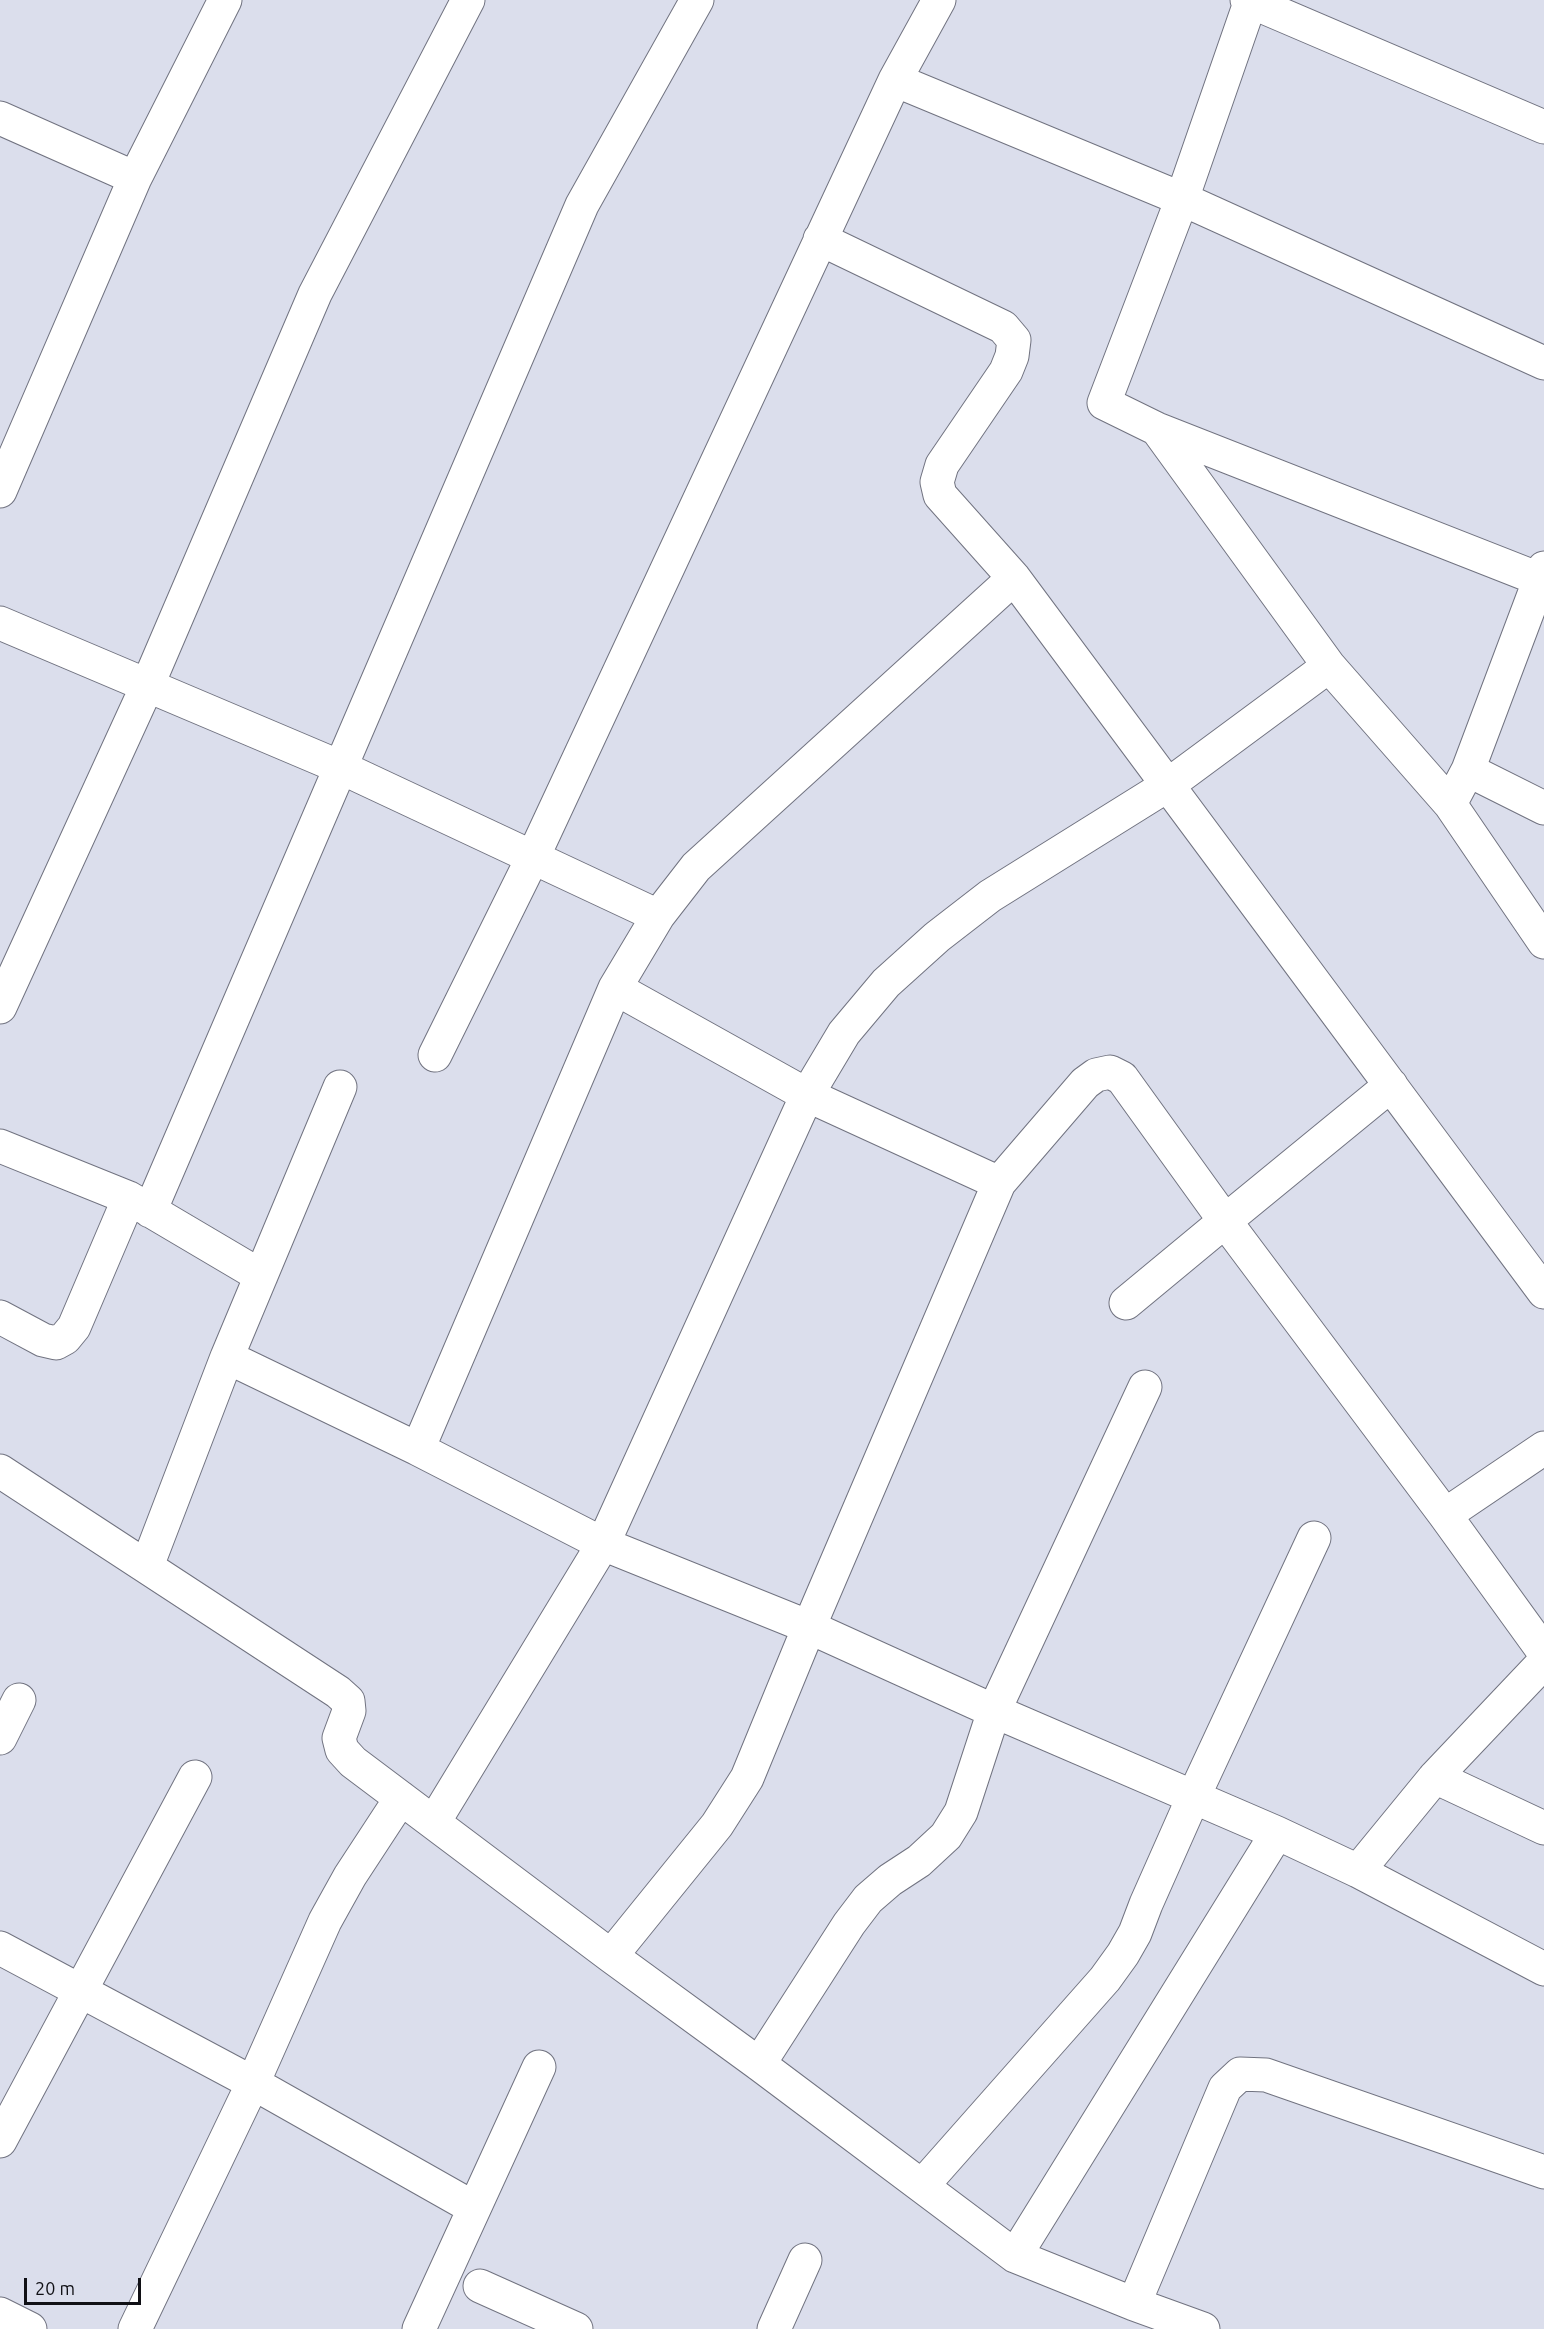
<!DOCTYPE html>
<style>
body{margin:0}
#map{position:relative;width:1544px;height:2329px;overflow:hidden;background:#dbdeec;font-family:Ubuntu,sans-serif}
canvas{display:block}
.scale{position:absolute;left:24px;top:2278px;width:117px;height:27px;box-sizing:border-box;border:3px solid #101015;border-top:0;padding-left:8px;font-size:18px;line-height:21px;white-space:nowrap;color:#101015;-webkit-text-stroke:4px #dbdeec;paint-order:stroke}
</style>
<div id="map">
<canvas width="1544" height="2329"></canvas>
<div class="scale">20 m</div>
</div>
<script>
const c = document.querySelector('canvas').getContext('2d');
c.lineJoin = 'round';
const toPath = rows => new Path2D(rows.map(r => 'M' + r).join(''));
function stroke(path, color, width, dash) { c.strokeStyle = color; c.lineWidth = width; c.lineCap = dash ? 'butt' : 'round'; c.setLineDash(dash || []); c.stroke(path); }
const minor = toPath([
 [1247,0,1544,127],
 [1251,0,1182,199,1104,403,1157,429,1544,581],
 [895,80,1182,199,1544,363],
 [0,118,135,178,0,491],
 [135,178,225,0],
 [820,239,1003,327,1014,340,1012,356,1006,371,942,465,937,482,940,495,1014,578,1544,1292],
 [1157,429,1329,666,1450,804,1544,942],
 [0,623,340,767,658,916],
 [1468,770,1544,808],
 [1450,804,1468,770,1544,568],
 [615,988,807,1095,999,1183],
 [0,1007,148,684,315,294,468,0],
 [435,1055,533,857,895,80,939,0],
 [0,1146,129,1198,261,1276],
 [150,1211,582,205,697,0],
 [1126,1303,1225,1221,1445,1515,1544,1652],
 [0,1317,43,1340,56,1343,65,1338,74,1327,129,1198],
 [227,1357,418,1449,603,1544,809,1627,994,1711,1277,1833,1358,1871,1544,1969],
 [418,1449,615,988,658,916,696,867,1014,578],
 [0,1471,338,1692,348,1701,349,1711,339,1738,342,1750,353,1762,611,1956,759,2064,1015,2256,1134,2304,1203,2329],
 [1445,1515,1544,1448],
 [147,1566,227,1357,340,1087],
 [0,1738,19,1700],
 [1435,1777,1544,1828],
 [434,1822,603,1544,807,1095,844,1033,886,983,937,937,990,896,1168,785,1329,666],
 [1358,1871,1435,1777,1544,1662],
 [0,1948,253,2083,474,2208],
 [611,1956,717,1825,747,1778,809,1627,999,1183,1085,1083,1096,1075,1110,1072,1122,1078,1225,1221,1391,1085],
 [759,2064,849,1924,868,1899,890,1880,919,1861,946,1836,961,1812,994,1711,1145,1387],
 [0,2141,195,1777],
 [922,2186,1105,1979,1123,1954,1135,1933,1146,1904,1193,1798,1314,1538],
 [1015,2256,1277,1833],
 [480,2286,576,2329],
 [1134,2304,1225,2088,1240,2074,1266,2075,1544,2172],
 [0,2314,30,2329],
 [135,2329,253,2083,325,1921,350,1876,401,1798],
 [419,2329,539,2067],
 [774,2329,805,2260]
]);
stroke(minor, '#717380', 35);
stroke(minor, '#fff', 33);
</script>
